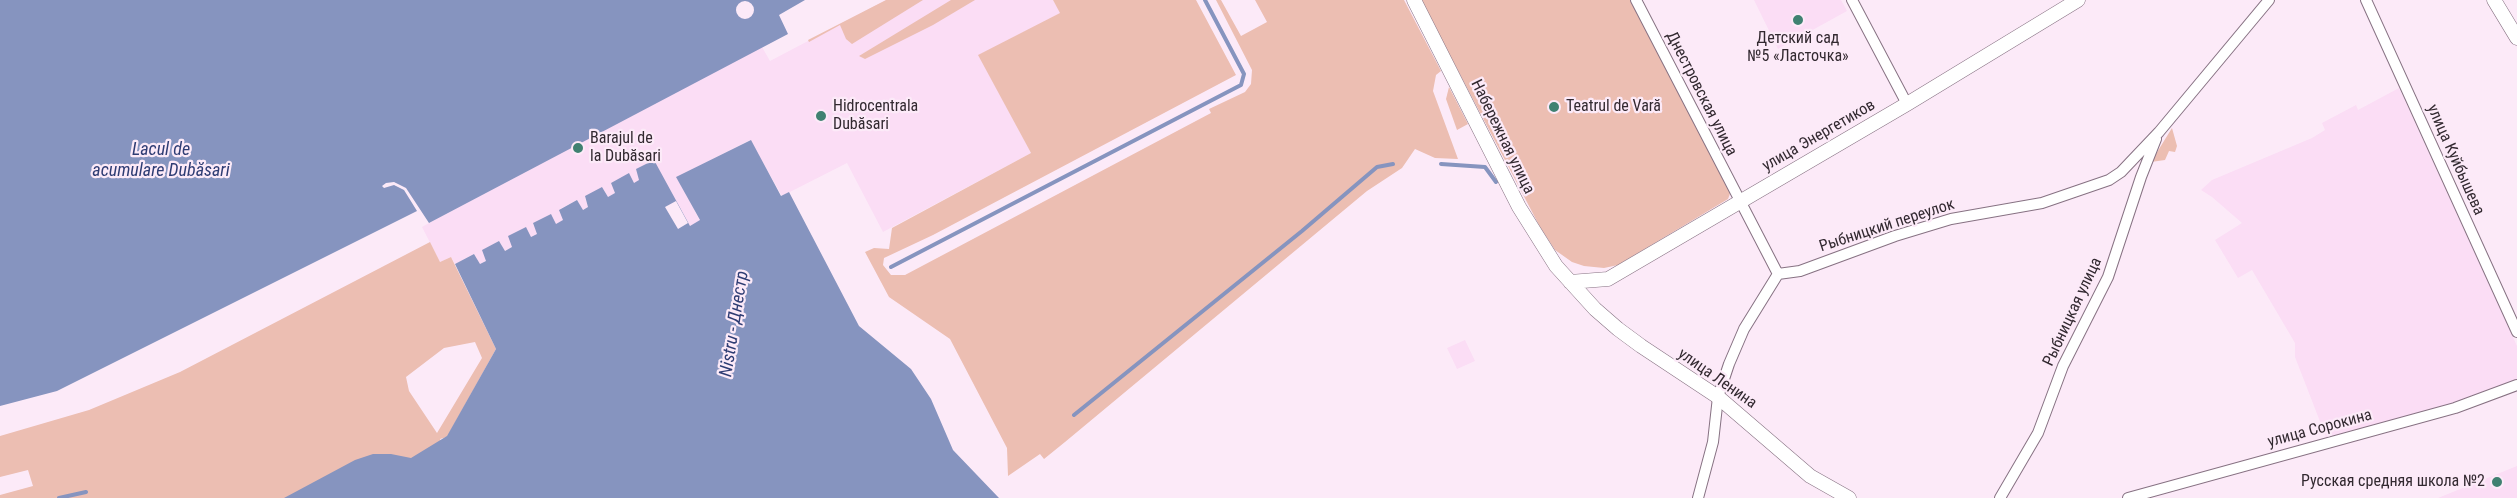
<!DOCTYPE html>
<meta charset="utf-8">
<style>
body{margin:0}
canvas{display:block;background:#fceaf8}
</style>
<canvas width="2517" height="498"></canvas>
<script>
const c = document.querySelector('canvas').getContext('2d');
c.lineJoin = 'round';
function paint(path, color) { c.fillStyle = color; c.fill(path, 'evenodd'); }
const toPath = rows => new Path2D(rows.map(r => 'M' + r).join(''));
function stroke(path, color, width, dash) { c.strokeStyle = color; c.lineWidth = width; c.lineCap = dash ? 'butt' : 'round'; c.setLineDash(dash || []); c.stroke(path); }
function write(font, color, halo, rows, align = 'center') {
  c.font = font + ' "Roboto Condensed",sans-serif'; c.lineWidth = 4.5; c.setLineDash([]); c.textBaseline = 'middle'; c.strokeStyle = halo; c.fillStyle = color; for (const [text, x, y, turn = 0] of rows) {
    c.save(); c.translate(x, y); c.rotate((+turn || 0) * Math.PI / 180); c.textAlign = isNaN(turn) ? turn : align; if (halo) c.strokeText(text, 0, 0); c.fillText(text, 0, 0); c.restore();
  }
}
const built = toPath([
 [886,0,1053,0,1061,13,979,55,1031,153,883,232,847,163,782,196,750,140,677,177,700,221,690,226,676,201,637,169,640,180,634,183,611,183,615,193,608,197,602,187,585,197,588,207,582,210,577,200,560,209,564,220,556,224,533,224,538,234,531,237,509,236,512,247,504,251,499,241,483,250,486,261,480,264,474,254,455,264,451,257,440,262,422,227,429,223,762,47,770,61],
 [1754,0,1841,0,1847,11,1778,49],
 [2399,88,2517,346,2517,381,2458,403,2326,437,2295,357,2295,343,2252,270,2238,278,2215,240,2242,223,2212,197,2201,190,2212,180,2312,138,2325,130,2322,123,2356,105,2358,110],
 [1465,340,1475,361,1457,369,1447,348],
 [2517,466,2517,498,2438,498]
]);
const green = toPath([
 [886,0,923,0,852,44,846,39,840,25,809,42,808,40],
 [951,0,975,0,933,25,865,59,859,56],
 [1053,0,1196,0,1236,75,933,235,884,258,883,265,891,275,905,275,1211,113,1209,109,1245,92,1251,84,1252,70,1216,0,1221,0,1241,36,1267,22,1255,0,1404,0,1441,71,1436,75,1433,91,1458,159,1435,158,1415,149,1402,168,1367,191,1065,442,1044,459,1040,454,1008,476,1007,448,950,339,889,297,865,252,874,248,889,249,892,228,1031,153,978,55,1060,13],
 [1421,0,1630,0,1731,191,1728,199,1618,265,1604,268,1584,266,1572,262,1555,250,1540,227],
 [1449,87,1468,124,1457,130,1446,99],
 [2172,128,2177,146,2175,152,2169,151,2165,160,2151,162],
 [430,242,440,262,451,257,496,349,447,437,440,439,472,498,0,498,0,495,33,486,28,470,0,477,0,436,89,410,180,372],
 [475,342,482,358,437,433,409,391,406,377,444,348]
]);
const water = toPath([
 [0,0,805,0,779,15,788,34,429,223,406,188,394,182,386,183,382,186,384,188,394,185,404,190,417,211,57,391,0,406],
 [751,140,781,196,789,192,859,326,911,369,931,399,953,450,999,498,284,498,355,460,373,454,391,454,411,458,447,436,496,349,455,264,474,254,480,264,486,261,482,250,499,241,505,251,512,247,508,236,526,227,531,237,537,234,533,223,551,214,556,224,563,220,559,210,577,200,583,210,588,207,585,196,602,187,608,197,615,193,611,183,629,173,634,183,639,180,636,169,654,160,690,226,700,220,676,177]
]);
const pier = toPath([
 '736 10a9 9 0 1 1 18 0a9 9 0 1 1-18 0Z',
 [676,201,688,223,678,229,665,207]
]);
const stream = toPath([
 [1441,164,1485,167,1496,182],
 [891,267,1241,85,1244,74,1205,0],
 [1074,415,1302,231,1377,167,1393,164],
 [59,498,86,492]
]);
const minor = toPath([
 [1636,0,1778,274],
 [1852,0,1907,104],
 [2366,0,2517,332],
 [1698,498,1713,442,1718,397,1729,364,1744,329,1778,274,1800,271,1895,236,1951,219,2042,203,2109,180,2121,172,2159,132,2269,0],
 [2000,498,2038,433,2063,366,2108,277,2141,177,2156,139],
 [2128,498,2455,408,2517,385]
]);
const tertiary = toPath([
 [1414,0,1519,207,1556,266,1595,309,1618,329,1641,346,1718,397,1810,476,1849,498],
 [2494,0,2517,38],
 [1570,282,1608,279,1907,104,2078,0]
]);
const markers = [
 [1798,20,6,"#3f8171"],
 [1554,107,6,"#3f8171"],
 [821,116,6,"#3f8171"],
 [578,148,6,"#3f8171"],
 [2497,482,6,"#3f8171"]
];
const poiNames = [
 ["Детский сад",1798,39,"center"],
 ["№5 «Ласточка»",1798,57,"center"],
 ["Hidrocentrala",833,107],
 ["Dubăsari",833,125],
 ["Teatrul de Vară",1566,107],
 ["Barajul de",590,139],
 ["la Dubăsari",590,157],
 ["Русская средняя школа №2",2485,482,"right"]
];
const streetNames = [
 ["Днестровская улица",1701,94,63],
 ["улица Энергетиков",1819,136,-30],
 ["Набережная улица",1502,137,64],
 ["улица Куйбышева",2455,160,66],
 ["Рыбницкий переулок",1887,226,-18],
 ["Рыбницкая улица",2073,312,-65],
 ["улица Ленина",1717,379,35],
 ["улица Сорокина",2320,429,-15]
];
const waterNames = [
 ["Lacul de",161,150],
 ["acumulare Dubăsari",161,171],
 ["Nistru - Днестр",735,324,-81]
];
paint(built, '#fbddf5');
paint(green, '#ecbeb2');
paint(water, '#8694bf');
paint(pier, '#fceaf8');
stroke(stream, '#8694bf', 4);
stroke(minor, '#877283', 12);
stroke(tertiary, '#877283', 15);
stroke(minor, '#fff', 10);
stroke(tertiary, '#fff', 14);
for (const [x, y, r, color] of markers) { const dot = new Path2D(); dot.arc(x, y, r, 0, 2 * Math.PI); c.fillStyle = color; c.fill(dot); stroke(dot, '#fceaf8', 2); }
write('16px', '#322930', '#fceaf8', poiNames, 'left');
write('16px', '#322930', '#fceaf8', streetNames);
write('italic 18px', '#2e3c73', '#fceaf8', waterNames);
</script>
